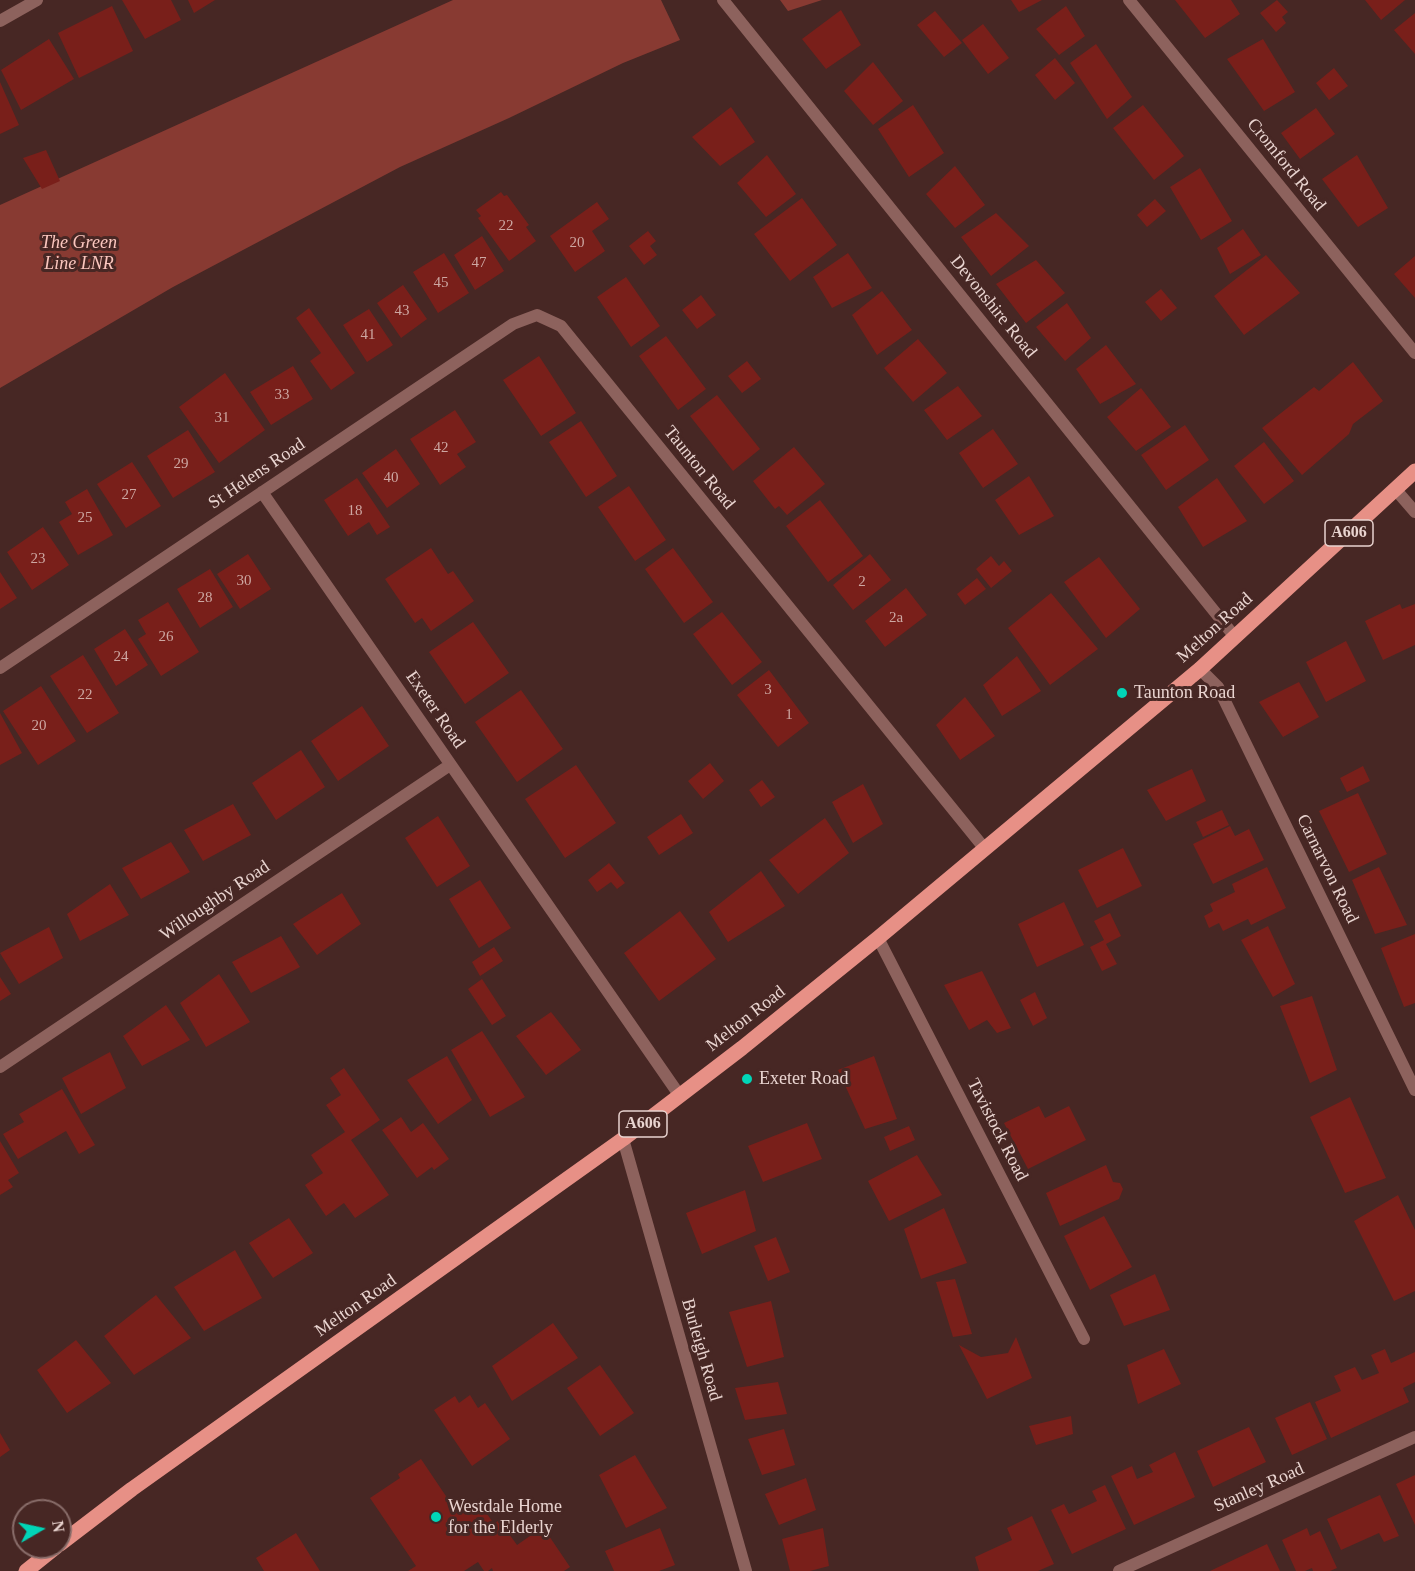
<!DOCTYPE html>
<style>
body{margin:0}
#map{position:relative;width:1415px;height:1571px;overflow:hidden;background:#472724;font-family:"Times New Roman",serif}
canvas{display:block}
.north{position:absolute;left:12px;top:1499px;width:60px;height:60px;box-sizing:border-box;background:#472724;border:2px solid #886c69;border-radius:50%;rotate:81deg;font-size:16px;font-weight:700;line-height:24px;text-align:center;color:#e9d4d0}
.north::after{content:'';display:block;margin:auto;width:21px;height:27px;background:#01d5b7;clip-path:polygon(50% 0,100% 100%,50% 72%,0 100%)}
</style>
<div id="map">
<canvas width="1415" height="1571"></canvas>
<div class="north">N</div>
</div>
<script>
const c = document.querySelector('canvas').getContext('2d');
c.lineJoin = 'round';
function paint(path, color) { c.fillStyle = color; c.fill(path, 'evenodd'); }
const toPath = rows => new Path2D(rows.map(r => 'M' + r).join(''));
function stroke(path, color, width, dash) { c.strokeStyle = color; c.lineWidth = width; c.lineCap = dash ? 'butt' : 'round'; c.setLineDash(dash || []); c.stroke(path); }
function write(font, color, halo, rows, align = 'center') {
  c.font = font + ' "Times New Roman",serif'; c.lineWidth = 6; c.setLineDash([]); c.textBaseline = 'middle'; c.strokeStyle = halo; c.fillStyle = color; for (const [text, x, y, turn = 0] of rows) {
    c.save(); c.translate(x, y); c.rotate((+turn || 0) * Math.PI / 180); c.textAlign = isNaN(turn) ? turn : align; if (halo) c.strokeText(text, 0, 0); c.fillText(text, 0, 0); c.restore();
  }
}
const green = toPath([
 [453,0,661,0,680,40,623,63,509,118,400,167,173,287,0,388,0,205],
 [780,0,822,0,788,11]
]);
const building = toPath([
 [122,0,171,0,181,20,145,39],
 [188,0,215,0,194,13],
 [1011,0,1042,0,1019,12],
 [1175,0,1231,0,1240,14,1205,38],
 [1277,0,1288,12,1282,17,1286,23,1276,32,1260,13],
 [1365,0,1405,0,1381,20],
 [112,6,133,51,79,78,58,33],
 [1066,6,1085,36,1059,55,1036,29],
 [841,10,861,45,826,69,802,39],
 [935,11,962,43,944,57,917,25],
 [1415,13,1415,54,1394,30],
 [983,24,1009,58,988,74,962,40],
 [49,39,74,79,21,110,1,70],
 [1263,39,1295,92,1264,111,1227,59],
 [1096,44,1132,97,1107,119,1070,63],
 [1055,58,1075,83,1055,100,1035,75],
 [873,62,903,101,873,125,844,91],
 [1334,68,1348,86,1329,100,1316,83],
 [0,82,19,125,0,134],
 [913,105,944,153,909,177,878,129],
 [1143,105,1184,156,1154,180,1113,128],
 [731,107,755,142,720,166,692,137],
 [1316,108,1335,134,1300,159,1281,133],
 [46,150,60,181,42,189,23,158],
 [767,155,796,194,766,217,737,183],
 [1357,155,1388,208,1358,227,1322,179],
 [955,166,985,205,955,228,926,194],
 [1200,168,1232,221,1201,240,1170,187],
 [501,192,504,196,507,195,529,225,526,227,536,241,509,261,478,218,481,216,476,210],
 [802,198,837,245,790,281,754,234],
 [1155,199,1166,211,1147,227,1137,215],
 [597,202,609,219,592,231,605,251,575,272,550,236],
 [996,213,1029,246,991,276,961,237],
 [1243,229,1261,255,1230,274,1217,248],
 [648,231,656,241,650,246,657,255,644,265,629,246],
 [482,236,504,271,475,290,454,255],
 [444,253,469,293,438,313,413,272],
 [848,253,872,288,832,308,813,277],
 [1266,255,1300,293,1244,335,1214,296],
 [1415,256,1415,298,1394,274],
 [1036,260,1065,293,1026,323,996,284],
 [626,277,660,326,631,347,597,297],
 [403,285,427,319,401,338,377,303],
 [1161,289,1177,308,1161,321,1145,302],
 [882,291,912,330,877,355,852,315],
 [701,295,716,315,697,329,682,310],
 [1067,303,1091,338,1065,361,1036,327],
 [309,308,355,373,331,390,310,361,321,353,296,318],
 [369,309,393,345,367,362,343,325],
 [666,336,706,389,678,410,639,356],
 [918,339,947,373,913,402,884,368],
 [1106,345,1136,384,1100,404,1076,369],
 [539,356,576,413,541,436,503,380],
 [747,361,761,379,742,393,728,376],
 [1353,362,1383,401,1353,424,1349,434,1302,475,1262,428,1314,387,1319,391],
 [293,366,313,399,271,425,250,392],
 [225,373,265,430,219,463,179,407],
 [958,386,982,416,947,440,924,410],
 [1141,388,1171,427,1136,451,1107,417],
 [717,395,760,449,733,471,690,416],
 [455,410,476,442,457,454,466,467,440,485,410,439],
 [581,421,617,476,586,497,549,442],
 [1185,425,1209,460,1166,490,1141,455],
 [993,429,1018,464,983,488,959,453],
 [188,430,215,472,173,498,147,456],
 [1264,442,1294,481,1264,504,1234,466],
 [794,447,825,484,787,515,779,506,775,509,753,481],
 [396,449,420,484,387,508,362,473],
 [132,462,161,506,126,528,97,484],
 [1029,476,1054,516,1019,535,995,500],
 [357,478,390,527,377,535,369,522,348,536,324,500],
 [1217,478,1247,521,1203,547,1178,507],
 [629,486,666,540,635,561,598,507],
 [87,489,113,535,78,555,59,522,72,514,65,502],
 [820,500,863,556,828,582,786,526],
 [43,527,69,565,32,590,7,552],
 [431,548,448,574,453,571,474,601,431,631,422,618,415,623,385,579],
 [673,548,713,602,684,623,645,569],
 [248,554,271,589,240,609,217,574],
 [870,554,891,580,853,610,833,585],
 [991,556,999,566,1004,561,1012,571,991,588,976,569],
 [1099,557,1140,609,1106,638,1064,582],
 [210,569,233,607,200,628,177,589],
 [0,572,17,598,0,609],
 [977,578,986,589,965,605,957,594],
 [906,588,927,615,885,647,865,621],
 [1051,593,1098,649,1050,685,1008,628],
 [168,602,199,652,161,676,138,639,146,634,138,620],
 [1400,604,1402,609,1415,604,1415,645,1383,660,1365,621],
 [722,612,762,662,732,685,693,634],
 [473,622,509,673,465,704,429,652],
 [125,629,148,665,116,686,94,649],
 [1346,641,1366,681,1326,702,1306,662],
 [83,655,119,713,87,733,50,676],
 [1017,656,1041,691,1002,716,983,685],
 [769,670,809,723,778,747,737,695],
 [1299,682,1319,717,1283,737,1259,702],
 [41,686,76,741,38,765,3,711],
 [521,690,563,749,517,782,475,722],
 [965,697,995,736,960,760,936,725],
 [362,706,389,746,338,781,311,741],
 [0,713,22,753,0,765],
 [301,750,325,787,276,820,252,783],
 [710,763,724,781,703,799,688,781],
 [576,765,616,823,565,858,525,799],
 [1363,766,1370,781,1347,792,1340,778],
 [1192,769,1206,801,1166,821,1147,790],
 [762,780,775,797,761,807,749,790],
 [863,784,883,824,853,843,832,802],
 [1358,793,1387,854,1349,872,1319,811],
 [233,804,251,835,203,861,184,830],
 [1222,810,1229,825,1203,837,1196,822],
 [681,814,693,833,659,855,647,837],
 [438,816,470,866,437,887,405,838],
 [825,818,849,853,798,894,769,860],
 [1230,826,1235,836,1249,829,1264,860,1213,884,1193,844],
 [171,842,190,872,141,899,122,868],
 [1123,848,1142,886,1097,908,1078,870],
 [609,863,625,883,617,889,611,882,597,892,588,880],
 [1267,867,1286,908,1251,925,1248,919,1223,931,1219,923,1209,928,1204,916,1213,911,1210,904,1235,892,1232,884],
 [1379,867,1407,925,1375,934,1352,880],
 [761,871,785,906,728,942,709,912],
 [480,880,511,928,479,948,449,899],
 [110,884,129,915,80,941,67,914],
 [342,893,361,924,317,955,293,924],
 [1064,902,1084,945,1037,967,1018,924],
 [680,911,716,959,659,1001,624,953],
 [1110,913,1121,936,1106,944,1117,964,1102,971,1090,947,1104,940,1094,921],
 [1268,926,1295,984,1273,997,1241,940],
 [49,927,63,958,19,984,0,953],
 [1415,934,1415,1003,1404,1007,1381,948],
 [281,936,300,967,251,993,232,962],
 [494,947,503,961,480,976,472,962],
 [982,971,1011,1028,997,1033,987,1020,969,1030,944,985],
 [219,974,250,1022,206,1047,180,1003],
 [0,977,11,994,0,1001],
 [482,979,506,1016,492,1025,468,989],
 [1035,992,1047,1018,1033,1026,1020,1000],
 [1312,996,1337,1070,1310,1083,1280,1006],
 [166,1005,190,1040,142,1066,123,1036],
 [551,1012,581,1050,546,1075,516,1036],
 [482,1031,525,1097,490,1117,451,1050],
 [110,1052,126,1088,81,1114,62,1078],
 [447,1056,472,1100,438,1124,407,1080],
 [874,1056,897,1119,865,1129,838,1070],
 [344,1068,380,1120,351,1140,389,1195,355,1218,344,1203,326,1216,305,1185,323,1173,311,1155,345,1132,326,1105,341,1095,330,1078],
 [62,1089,95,1145,79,1154,66,1131,18,1159,3,1134,24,1122,19,1114],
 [1350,1097,1386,1178,1345,1193,1310,1117],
 [1039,1106,1045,1118,1069,1106,1086,1140,1028,1169,1004,1123],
 [401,1117,411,1132,423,1123,449,1159,434,1170,432,1167,417,1178,382,1130],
 [807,1123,822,1159,763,1182,748,1146],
 [909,1126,915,1140,890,1151,884,1137],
 [0,1141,19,1173,8,1180,13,1187,0,1195],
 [917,1155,942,1195,889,1221,868,1181],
 [1106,1165,1113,1182,1120,1183,1123,1189,1119,1199,1060,1226,1046,1193],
 [745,1190,756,1231,702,1254,686,1213],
 [1398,1195,1415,1230,1415,1291,1394,1301,1354,1221],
 [944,1208,967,1263,921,1279,904,1229],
 [1104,1216,1132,1267,1090,1290,1064,1236],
 [289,1218,313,1253,273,1278,249,1243],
 [776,1237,790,1272,768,1281,754,1246],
 [235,1250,262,1298,204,1331,174,1287],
 [1155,1274,1170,1310,1124,1326,1110,1295],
 [955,1279,972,1334,953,1337,936,1282],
 [156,1295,191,1338,134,1375,104,1336],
 [771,1301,784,1357,747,1367,729,1312],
 [553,1323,578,1358,512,1401,492,1366],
 [1016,1337,1032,1378,987,1399,959,1345,981,1357,1008,1353],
 [76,1340,111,1383,67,1413,37,1370],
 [1164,1349,1181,1384,1138,1404,1127,1365],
 [1385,1349,1391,1363,1415,1352,1415,1382,1403,1388,1409,1402,1331,1438,1315,1402,1341,1391,1334,1376,1355,1367,1362,1380,1379,1373,1371,1355],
 [600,1365,634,1413,600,1436,567,1388],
 [778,1382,787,1414,745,1420,735,1388],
 [470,1395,478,1408,485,1403,510,1439,472,1466,434,1410,455,1396,459,1403],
 [1310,1402,1327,1439,1292,1455,1275,1418],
 [1071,1416,1073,1434,1036,1445,1029,1426],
 [1249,1427,1266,1462,1213,1487,1197,1451],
 [784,1429,795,1465,762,1475,748,1439],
 [0,1433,10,1450,0,1457],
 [1175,1452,1195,1497,1134,1525,1111,1476,1132,1466,1137,1479,1153,1472,1149,1465],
 [635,1455,667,1508,626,1528,599,1475],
 [421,1459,458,1514,469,1506,474,1514,483,1508,494,1524,499,1520,517,1545,543,1527,570,1567,564,1571,493,1571,492,1568,488,1571,484,1571,478,1562,464,1571,408,1571,416,1566,370,1498,400,1478,398,1474],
 [1415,1475,1415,1525,1396,1484],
 [806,1478,816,1510,779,1525,765,1494],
 [1105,1485,1126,1529,1072,1554,1051,1510,1064,1504,1069,1514,1097,1501,1092,1491],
 [1380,1495,1399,1536,1384,1542,1379,1533,1341,1550,1327,1519],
 [1032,1516,1054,1564,1038,1571,979,1571,975,1557,1012,1540,1007,1528],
 [660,1528,675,1565,659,1571,614,1571,605,1551],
 [823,1528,829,1566,810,1571,790,1571,782,1539],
 [1307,1528,1310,1536,1320,1531,1337,1568,1330,1571,1313,1571,1312,1568,1305,1571,1296,1571,1282,1540],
 [296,1533,320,1571,264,1571,256,1558],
 [1267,1544,1280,1571,1210,1571]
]);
const minor = toPath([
 [723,0,1235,637],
 [1129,0,1415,353],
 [0,21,37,0],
 [1396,490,1415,512],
 [262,492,680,1096],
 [0,668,513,324,537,315,561,326,985,849],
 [1200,669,1218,687,1415,1090],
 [878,938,1084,1339],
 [0,1067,450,765],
 [623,1139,746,1571],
 [1119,1571,1415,1437]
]);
const primary = toPath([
 [60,1544,132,1489,623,1139,742,1048,878,938,1200,669,1415,471],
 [26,1571,56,1547]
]);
const markers = [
 [1122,693,6,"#01d5b7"],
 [747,1079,6,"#01d5b7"],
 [436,1517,6,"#01d5b7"]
];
const numberNames = [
 ["22",506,226],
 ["20",577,243],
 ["47",479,263],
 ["45",441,283],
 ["43",402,311],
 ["41",368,335],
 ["33",282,395],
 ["31",222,418],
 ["42",441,448],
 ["29",181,464],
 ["40",391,478],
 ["27",129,495],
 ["18",355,511],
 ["25",85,518],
 ["23",38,559],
 ["30",244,581],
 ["2",862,582],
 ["28",205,598],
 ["2a",896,618],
 ["26",166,637],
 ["24",121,657],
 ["3",768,690],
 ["22",85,695],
 ["1",789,715],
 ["20",39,726]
];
const shields = [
 [1349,533,48],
 [643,1124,48]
];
const shieldNames = [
 ["A606",1349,533],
 ["A606",643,1124]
];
const streetNames = [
 ["Cromford Road",1286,165,51],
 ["Devonshire Road",993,307,51],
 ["Taunton Road",699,468,51],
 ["St Helens Road",257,474,-34],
 ["Melton Road",1215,628,-42],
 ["Exeter Road",435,710,55],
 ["Carnarvon Road",1327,869,64],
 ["Willoughby Road",215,901,-34],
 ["Melton Road",746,1019,-38],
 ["Tavistock Road",997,1130,63],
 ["Melton Road",356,1306,-35],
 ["Burleigh Road",701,1350,74],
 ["Stanley Road",1259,1488,-24]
];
const parkNames = [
 ["The Green",79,243],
 ["Line LNR",79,264]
];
const poiNames = [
 ["Taunton Road",1134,693],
 ["Exeter Road",759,1079],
 ["Westdale Home",448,1507],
 ["for the Elderly",448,1528]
];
paint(green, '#883a32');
paint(building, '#791f1a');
stroke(minor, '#8d625d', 12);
stroke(primary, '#e79086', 15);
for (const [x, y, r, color] of markers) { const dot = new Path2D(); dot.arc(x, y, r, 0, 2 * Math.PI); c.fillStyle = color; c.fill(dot); stroke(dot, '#472724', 2); }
write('15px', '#cda7a2', null, numberNames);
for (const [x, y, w] of shields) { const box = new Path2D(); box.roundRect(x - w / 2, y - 13, w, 26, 4.5); c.fillStyle = '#472724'; c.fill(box); stroke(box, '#e9d4d0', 1.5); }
write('bold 16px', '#e9d4d0', null, shieldNames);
write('18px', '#e9d4d0', '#472724', streetNames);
write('italic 18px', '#fbc6be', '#472724', parkNames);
write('18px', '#e9d4d0', '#472724', poiNames, 'left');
</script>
